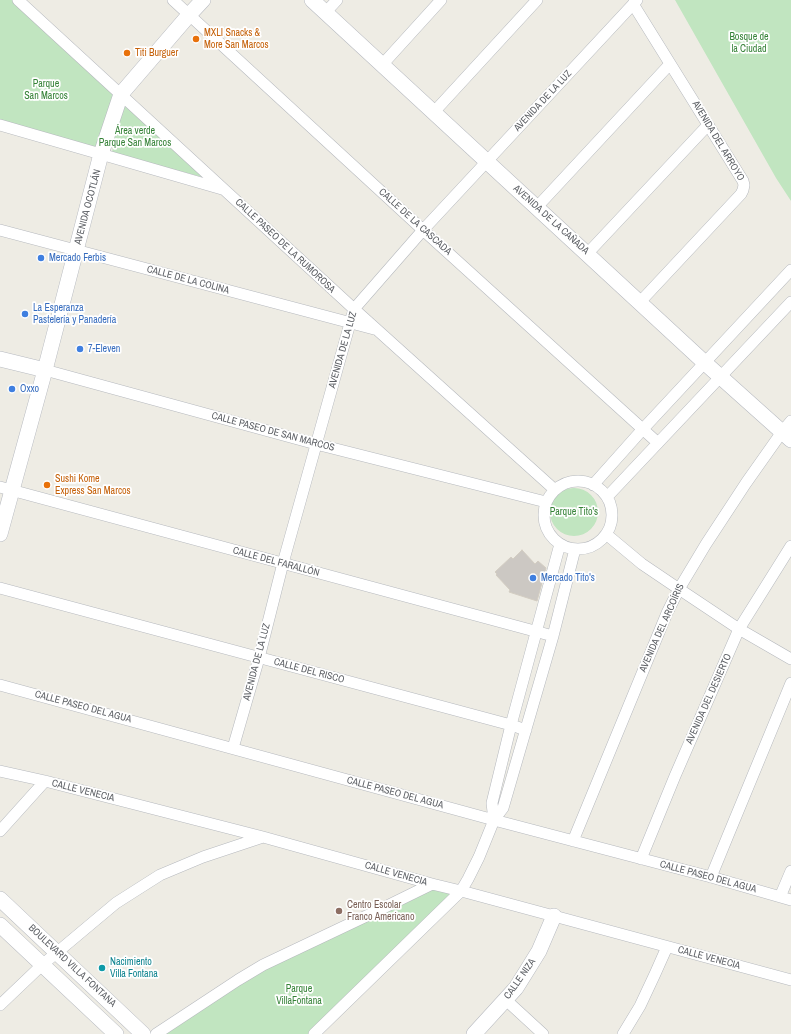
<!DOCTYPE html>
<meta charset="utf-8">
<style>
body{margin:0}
canvas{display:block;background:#eeece4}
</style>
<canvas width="791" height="1034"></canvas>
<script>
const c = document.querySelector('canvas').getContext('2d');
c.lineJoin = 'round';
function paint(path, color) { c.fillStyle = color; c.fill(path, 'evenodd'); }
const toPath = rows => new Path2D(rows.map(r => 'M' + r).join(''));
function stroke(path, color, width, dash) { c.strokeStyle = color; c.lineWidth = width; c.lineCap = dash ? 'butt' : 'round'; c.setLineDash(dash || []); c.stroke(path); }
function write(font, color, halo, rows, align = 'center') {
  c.font = font + ' "Archivo Narrow",sans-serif'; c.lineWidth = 3.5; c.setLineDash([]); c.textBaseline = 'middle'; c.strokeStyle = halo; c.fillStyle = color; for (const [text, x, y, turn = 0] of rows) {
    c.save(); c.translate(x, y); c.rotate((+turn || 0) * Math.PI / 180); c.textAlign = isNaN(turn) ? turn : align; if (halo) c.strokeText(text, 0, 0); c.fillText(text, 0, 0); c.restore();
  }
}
const green = toPath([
 [0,0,18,0,134,107,202,177,112,153,120,96,114,91,95,152,0,123],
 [675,0,791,0,791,201,776,178],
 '550 512a24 24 0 1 1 48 0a24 24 0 1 1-48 0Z',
 [438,885,464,892,314,1034,159,1034,247,976]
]);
const building = toPath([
 [522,550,535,564,538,561,546,568,537,601,509,592,510,590,496,575,497,574,495,572,511,557,513,559,522,550]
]);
const street = toPath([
 [18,0,354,309,555,490],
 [173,0,423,230,658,443],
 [633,4,743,181,744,185,743,190,741,194,640,302],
 [325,13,337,0],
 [382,65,441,0],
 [434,112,537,0],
 [0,125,222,189],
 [537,207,670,64],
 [0,230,374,329],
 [587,254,708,125],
 [45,370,316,444,546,502],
 '544 515a34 34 0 1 1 68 0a34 34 0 1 1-68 0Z',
 [593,485,642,430,791,270],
 [0,487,553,636],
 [607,497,791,302],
 [606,534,642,564,679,589,739,629,791,659],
 [0,588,511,725,526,730],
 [0,685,494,820,711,877,791,900],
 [233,748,259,658,283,563,354,309,423,230,637,0],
 [0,771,45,781,263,837,432,884,465,892,791,980],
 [494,820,492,803,511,725,560,544],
 [0,831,45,781],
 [573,841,648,659,667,613,679,589,706,544,746,483,782,432,791,421],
 [641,859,675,776,739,629,791,546],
 [711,877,727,838,791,683],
 [780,897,791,871],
 [506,1000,543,1034],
 [0,1005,42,965,116,903,160,875,203,857,263,837],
 [156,1034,238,980,263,965,379,910,432,884],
 [314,1034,461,891,468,879,479,857,494,820,503,808,553,636,575,549],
 [623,1034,640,1006,655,974,667,947]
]);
const secondary = toPath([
 [312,0,705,363,791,440],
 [0,359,45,370],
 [0,534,45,370,101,154,121,94,189,15,203,0],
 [0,899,143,1034],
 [0,925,116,1034],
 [474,1034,516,988,526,972,539,951,554,916]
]);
const markers = [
 [196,39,4,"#e8710a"],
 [127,53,4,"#e8710a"],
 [41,258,4,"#3f7fe0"],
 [25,314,4,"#3f7fe0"],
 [80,349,4,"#3f7fe0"],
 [12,389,4,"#3f7fe0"],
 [47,485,4,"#e8710a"],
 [533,578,4,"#3f7fe0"],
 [339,911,4,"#8d6e63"],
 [102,968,4,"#0f9aa8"]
];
const foodNames = [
 ["MXLI Snacks &",204,33],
 ["More San Marcos",204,45],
 ["Titi Burguer",135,53],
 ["Sushi Kome",55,479],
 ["Express San Marcos",55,491]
];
const parkNames = [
 ["Bosque de",749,37],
 ["la Ciudad",749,49],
 ["Parque",46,84],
 ["San Marcos",46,96],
 ["Área verde",135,131],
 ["Parque San Marcos",135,143],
 ["Parque Tito's",574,512],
 ["Parque",299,989],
 ["VillaFontana",299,1001]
];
const streetNames = [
 ["AVENIDA DE LA LUZ",543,101,-47],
 ["AVENIDA DEL ARROYO",718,141,59],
 ["AVENIDA OCOTLÁN",88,207,-75],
 ["AVENIDA DE LA CAÑADA",551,220,42],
 ["CALLE DE LA CASCADA",415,222,42],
 ["CALLE PASEO DE LA RUMOROSA",285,246,43],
 ["CALLE DE LA COLINA",188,280,15],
 ["AVENIDA DE LA LUZ",343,350,-74],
 ["CALLE PASEO DE SAN MARCOS",273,432,15],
 ["CALLE DEL FARALLÓN",276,562,15],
 ["AVENIDA DEL ARCOÍRIS",662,628,-66],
 ["AVENIDA DE LA LUZ",257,662,-75],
 ["CALLE DEL RISCO",309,671,15],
 ["AVENIDA DEL DESIERTO",709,699,-66],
 ["CALLE PASEO DEL AGUA",83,707,15],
 ["CALLE VENECIA",83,791,14],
 ["CALLE PASEO DEL AGUA",395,793,15],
 ["CALLE VENECIA",396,874,16],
 ["CALLE PASEO DEL AGUA",708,877,15],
 ["CALLE VENECIA",709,958,15],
 ["BOULEVARD VILLA FONTANA",72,966,43],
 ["CALLE NIZA",520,979,-55]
];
const shopNames = [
 ["Mercado Ferbis",49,258],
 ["La Esperanza",33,308],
 ["Pastelería y Panadería",33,320],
 ["7-Eleven",88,349],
 ["Oxxo",20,389],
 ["Mercado Tito's",541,578]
];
const educationNames = [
 ["Centro Escolar",347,905],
 ["Franco Americano",347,917]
];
const cultureNames = [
 ["Nacimiento",110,962],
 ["Villa Fontana",110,974]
];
paint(green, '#c1e5c0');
paint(building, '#ccc8c3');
stroke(building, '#d3cdc2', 1);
stroke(street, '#b6b9be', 12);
stroke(secondary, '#b7bac0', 16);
stroke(street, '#fff', 11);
stroke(secondary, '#fff', 15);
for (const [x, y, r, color] of markers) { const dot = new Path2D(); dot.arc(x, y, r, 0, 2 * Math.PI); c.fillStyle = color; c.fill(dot); stroke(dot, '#fff', 1.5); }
write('10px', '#c56008', '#fff', foodNames, 'left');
write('10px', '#358237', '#fff', parkNames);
write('10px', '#5c5f64', '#fff', streetNames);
write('10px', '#366cbe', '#fff', shopNames, 'left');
write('10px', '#785e54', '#fff', educationNames, 'left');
write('10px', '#0d838f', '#fff', cultureNames, 'left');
</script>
